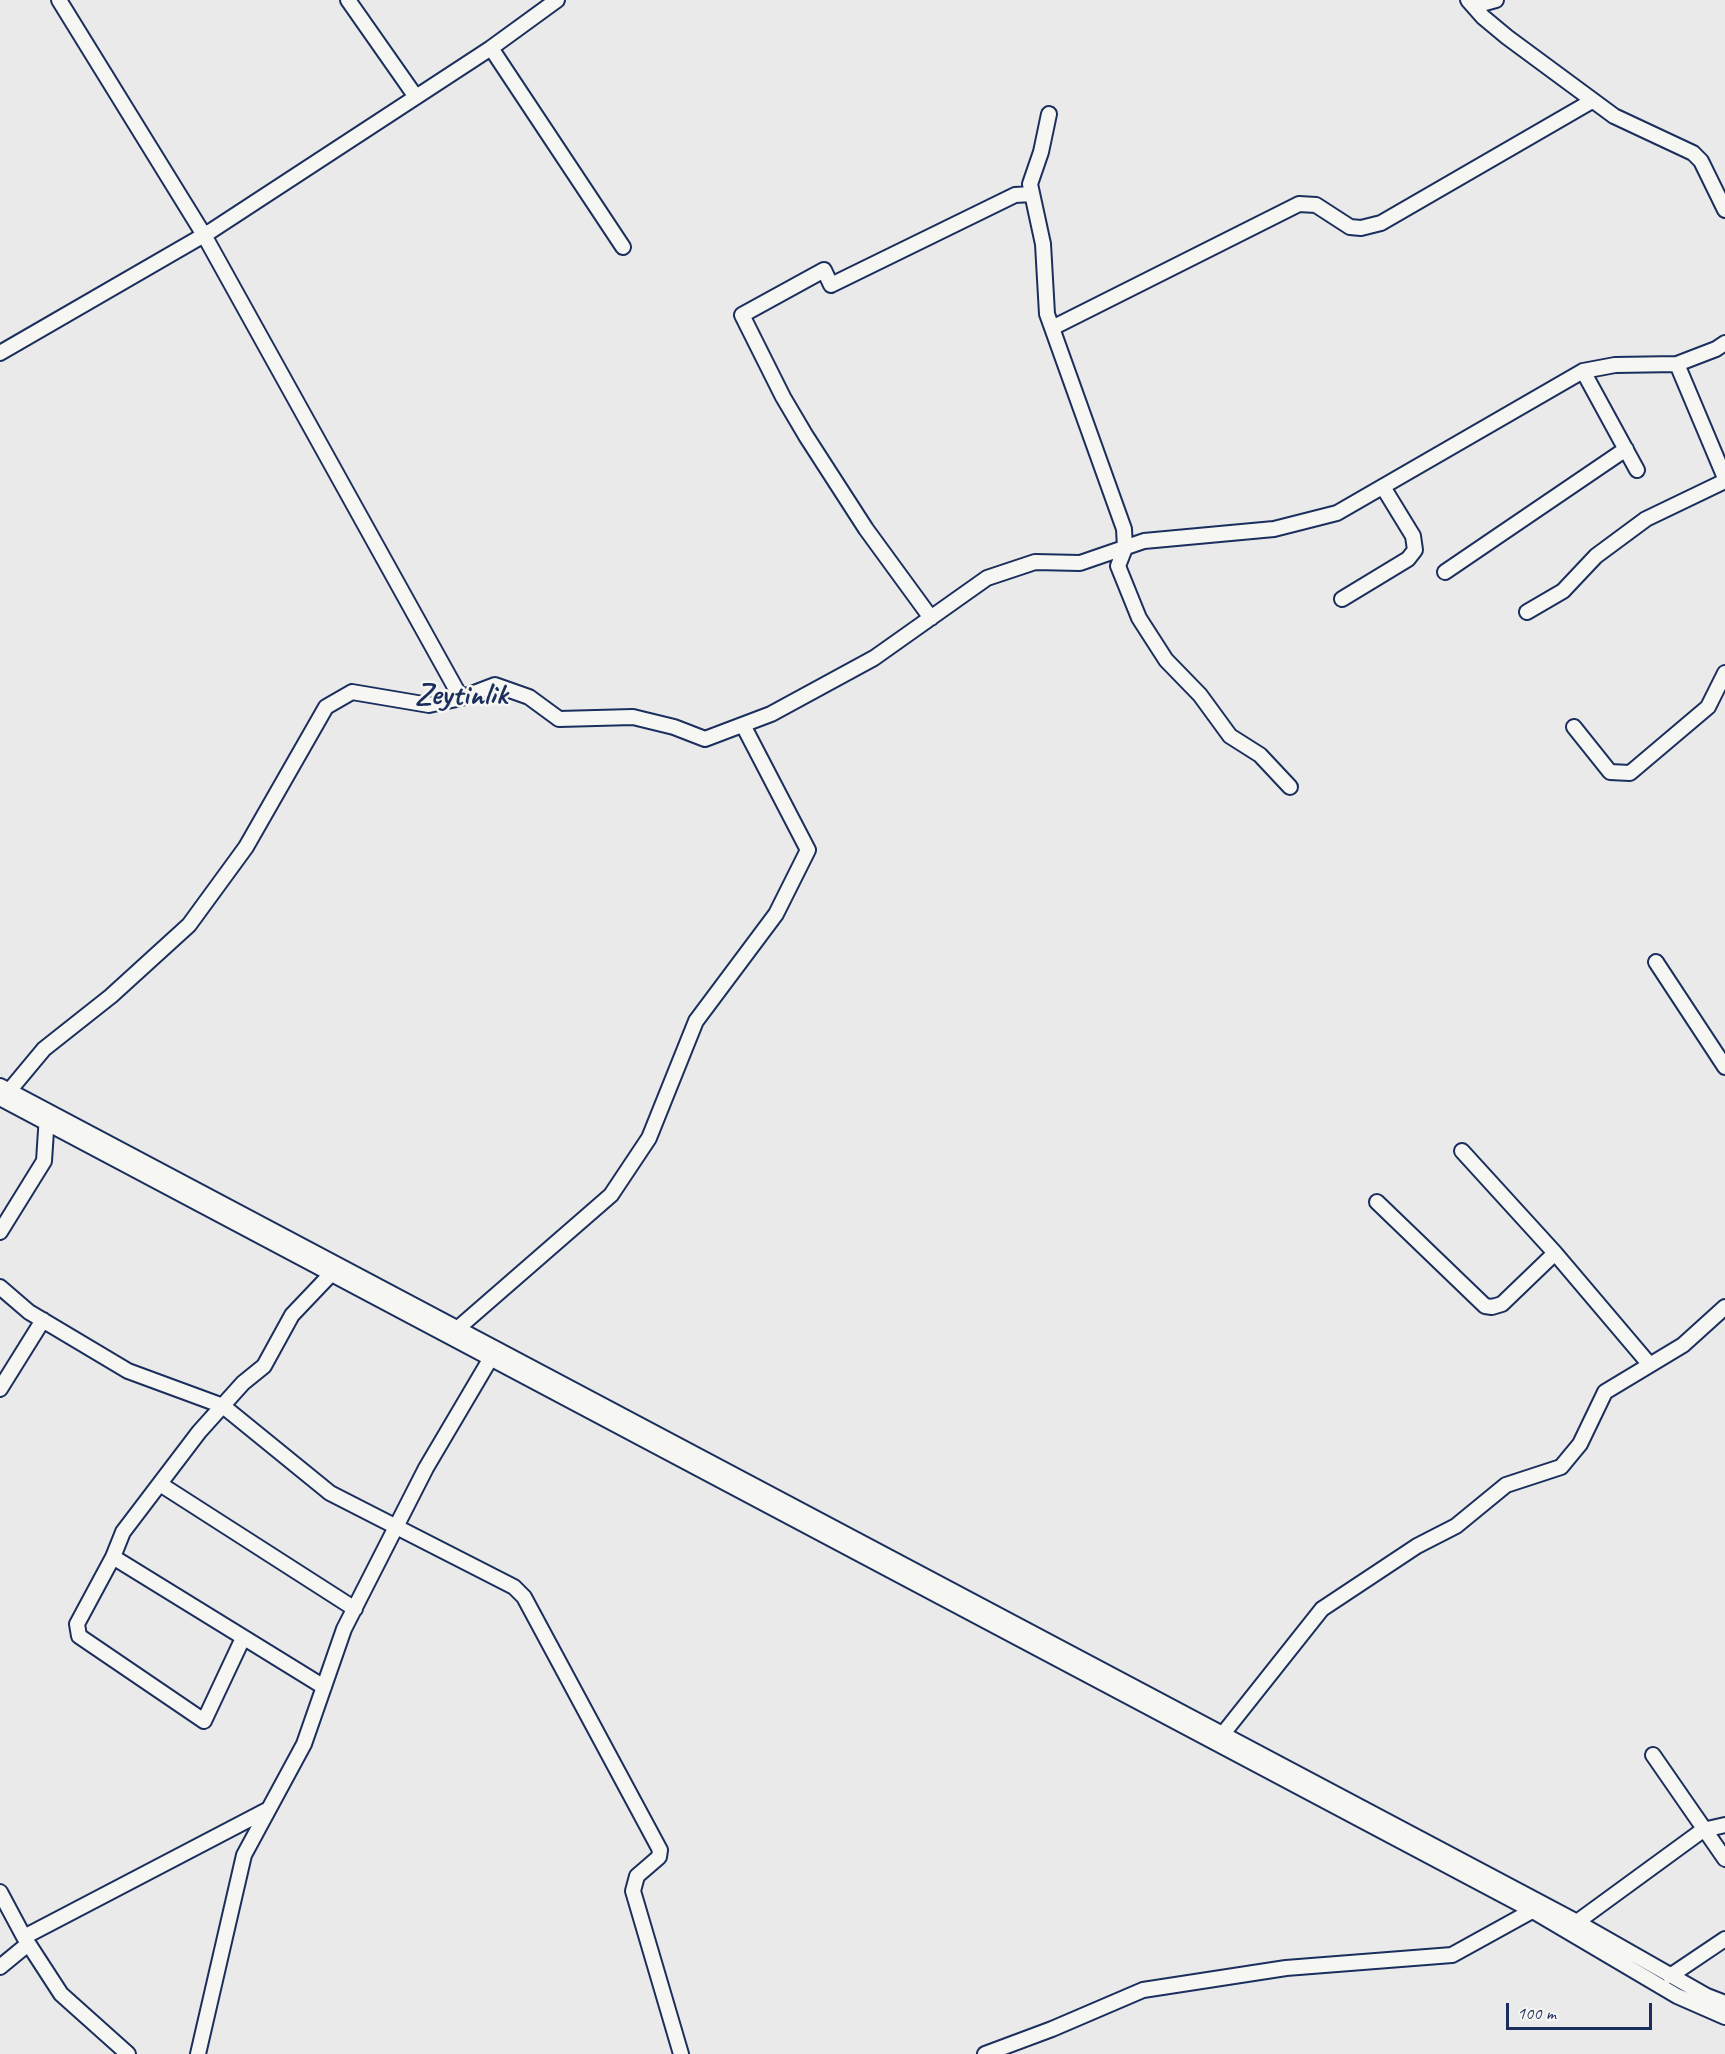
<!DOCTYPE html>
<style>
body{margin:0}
#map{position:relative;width:1725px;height:2054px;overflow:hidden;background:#e9eae9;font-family:Caveat,sans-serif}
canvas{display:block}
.scale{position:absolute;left:1506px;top:2003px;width:146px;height:27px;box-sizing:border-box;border:3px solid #1b2f5e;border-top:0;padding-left:8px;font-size:18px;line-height:21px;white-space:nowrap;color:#1b2f5e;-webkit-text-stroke:4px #f6f6f2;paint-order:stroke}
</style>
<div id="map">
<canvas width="1725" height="2054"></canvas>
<div class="scale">100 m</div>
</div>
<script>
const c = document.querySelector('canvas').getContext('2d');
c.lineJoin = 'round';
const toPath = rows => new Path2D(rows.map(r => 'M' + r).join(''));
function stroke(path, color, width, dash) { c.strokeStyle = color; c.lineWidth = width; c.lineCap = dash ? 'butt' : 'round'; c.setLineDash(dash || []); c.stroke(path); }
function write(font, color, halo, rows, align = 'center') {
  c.font = font + ' Caveat,sans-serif'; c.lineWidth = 5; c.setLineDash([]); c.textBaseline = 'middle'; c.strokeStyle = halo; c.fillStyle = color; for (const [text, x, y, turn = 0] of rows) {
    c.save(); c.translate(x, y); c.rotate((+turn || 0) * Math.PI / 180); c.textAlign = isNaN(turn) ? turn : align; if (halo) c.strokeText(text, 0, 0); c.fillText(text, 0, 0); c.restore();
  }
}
const minor = toPath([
 [59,0,204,235,461,698],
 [348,0,416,97],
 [1468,0,1483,17,1507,37,1614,116,1693,153,1701,161,1725,210],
 [1474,6,1496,0],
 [491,48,623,247],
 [1049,114,1041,152,1030,184,1043,244,1047,314,1124,529,1125,548,1118,566,1139,618,1166,660,1200,695,1230,736,1260,755,1290,787],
 [1052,328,1299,204,1316,205,1350,227,1361,228,1381,223,1592,101],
 [0,353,211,231,491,48,557,0],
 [1677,364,1725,478],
 [1583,371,1637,470],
 [1445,572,1626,449],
 [1342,599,1408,559,1415,550,1413,536,1383,487],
 [1527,612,1563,591,1596,556,1646,519,1725,481],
 [931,618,866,529,806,436,783,397,742,315,824,270,831,285,1015,195,1032,194],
 [1574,727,1610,772,1630,773,1708,707,1725,673],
 [1656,962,1725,1067],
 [0,1086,1577,1922,1707,1996,1725,2003],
 [9,1091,44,1049,111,996,189,925,246,847,326,707,352,692,429,705,461,698,495,685,529,697,559,719,633,717,674,727,705,739,771,714,874,658,987,578,1035,562,1080,563,1144,541,1274,529,1337,513,1583,371,1615,365,1677,364,1716,349,1725,343],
 [0,1098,1533,1911,1677,1996,1725,2017],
 [1462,1151,1555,1253,1650,1365],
 [1377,1202,1485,1306,1492,1307,1502,1304,1555,1253],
 [0,1232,44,1161,47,1115],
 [0,1287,29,1312,128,1371,223,1406,330,1493,514,1587,524,1597,660,1850,659,1857,637,1876,633,1891,681,2054],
 [457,1329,611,1195,649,1138,696,1021,776,914,808,850,743,725],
 [0,1389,43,1320],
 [160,1484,355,1609],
 [113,1557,77,1624,79,1636,204,1721,243,1638],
 [324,1687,113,1557,123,1532,199,1432,243,1383,264,1366,292,1315,331,1274],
 [1222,1735,1322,1609,1417,1546,1456,1526,1506,1485,1561,1467,1580,1444,1605,1392,1683,1345,1725,1307],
 [1653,1755,1725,1859],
 [0,1892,24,1937,61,1994,128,2054],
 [1577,1922,1703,1830,1725,1825],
 [24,1937,269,1809],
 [0,1967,28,1944],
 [1670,1976,1725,1939],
 [198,2054,244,1855,304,1744,344,1629,426,1468,495,1351],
 [985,2054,1052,2029,1143,1990,1286,1968,1452,1955,1539,1907]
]);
const districtNames = [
 ["Zeytinlik",461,696]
];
stroke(minor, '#1b2f5e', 18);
stroke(minor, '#f6f6f2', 14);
write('bold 32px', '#1b2f5e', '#f6f6f2', districtNames);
</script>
